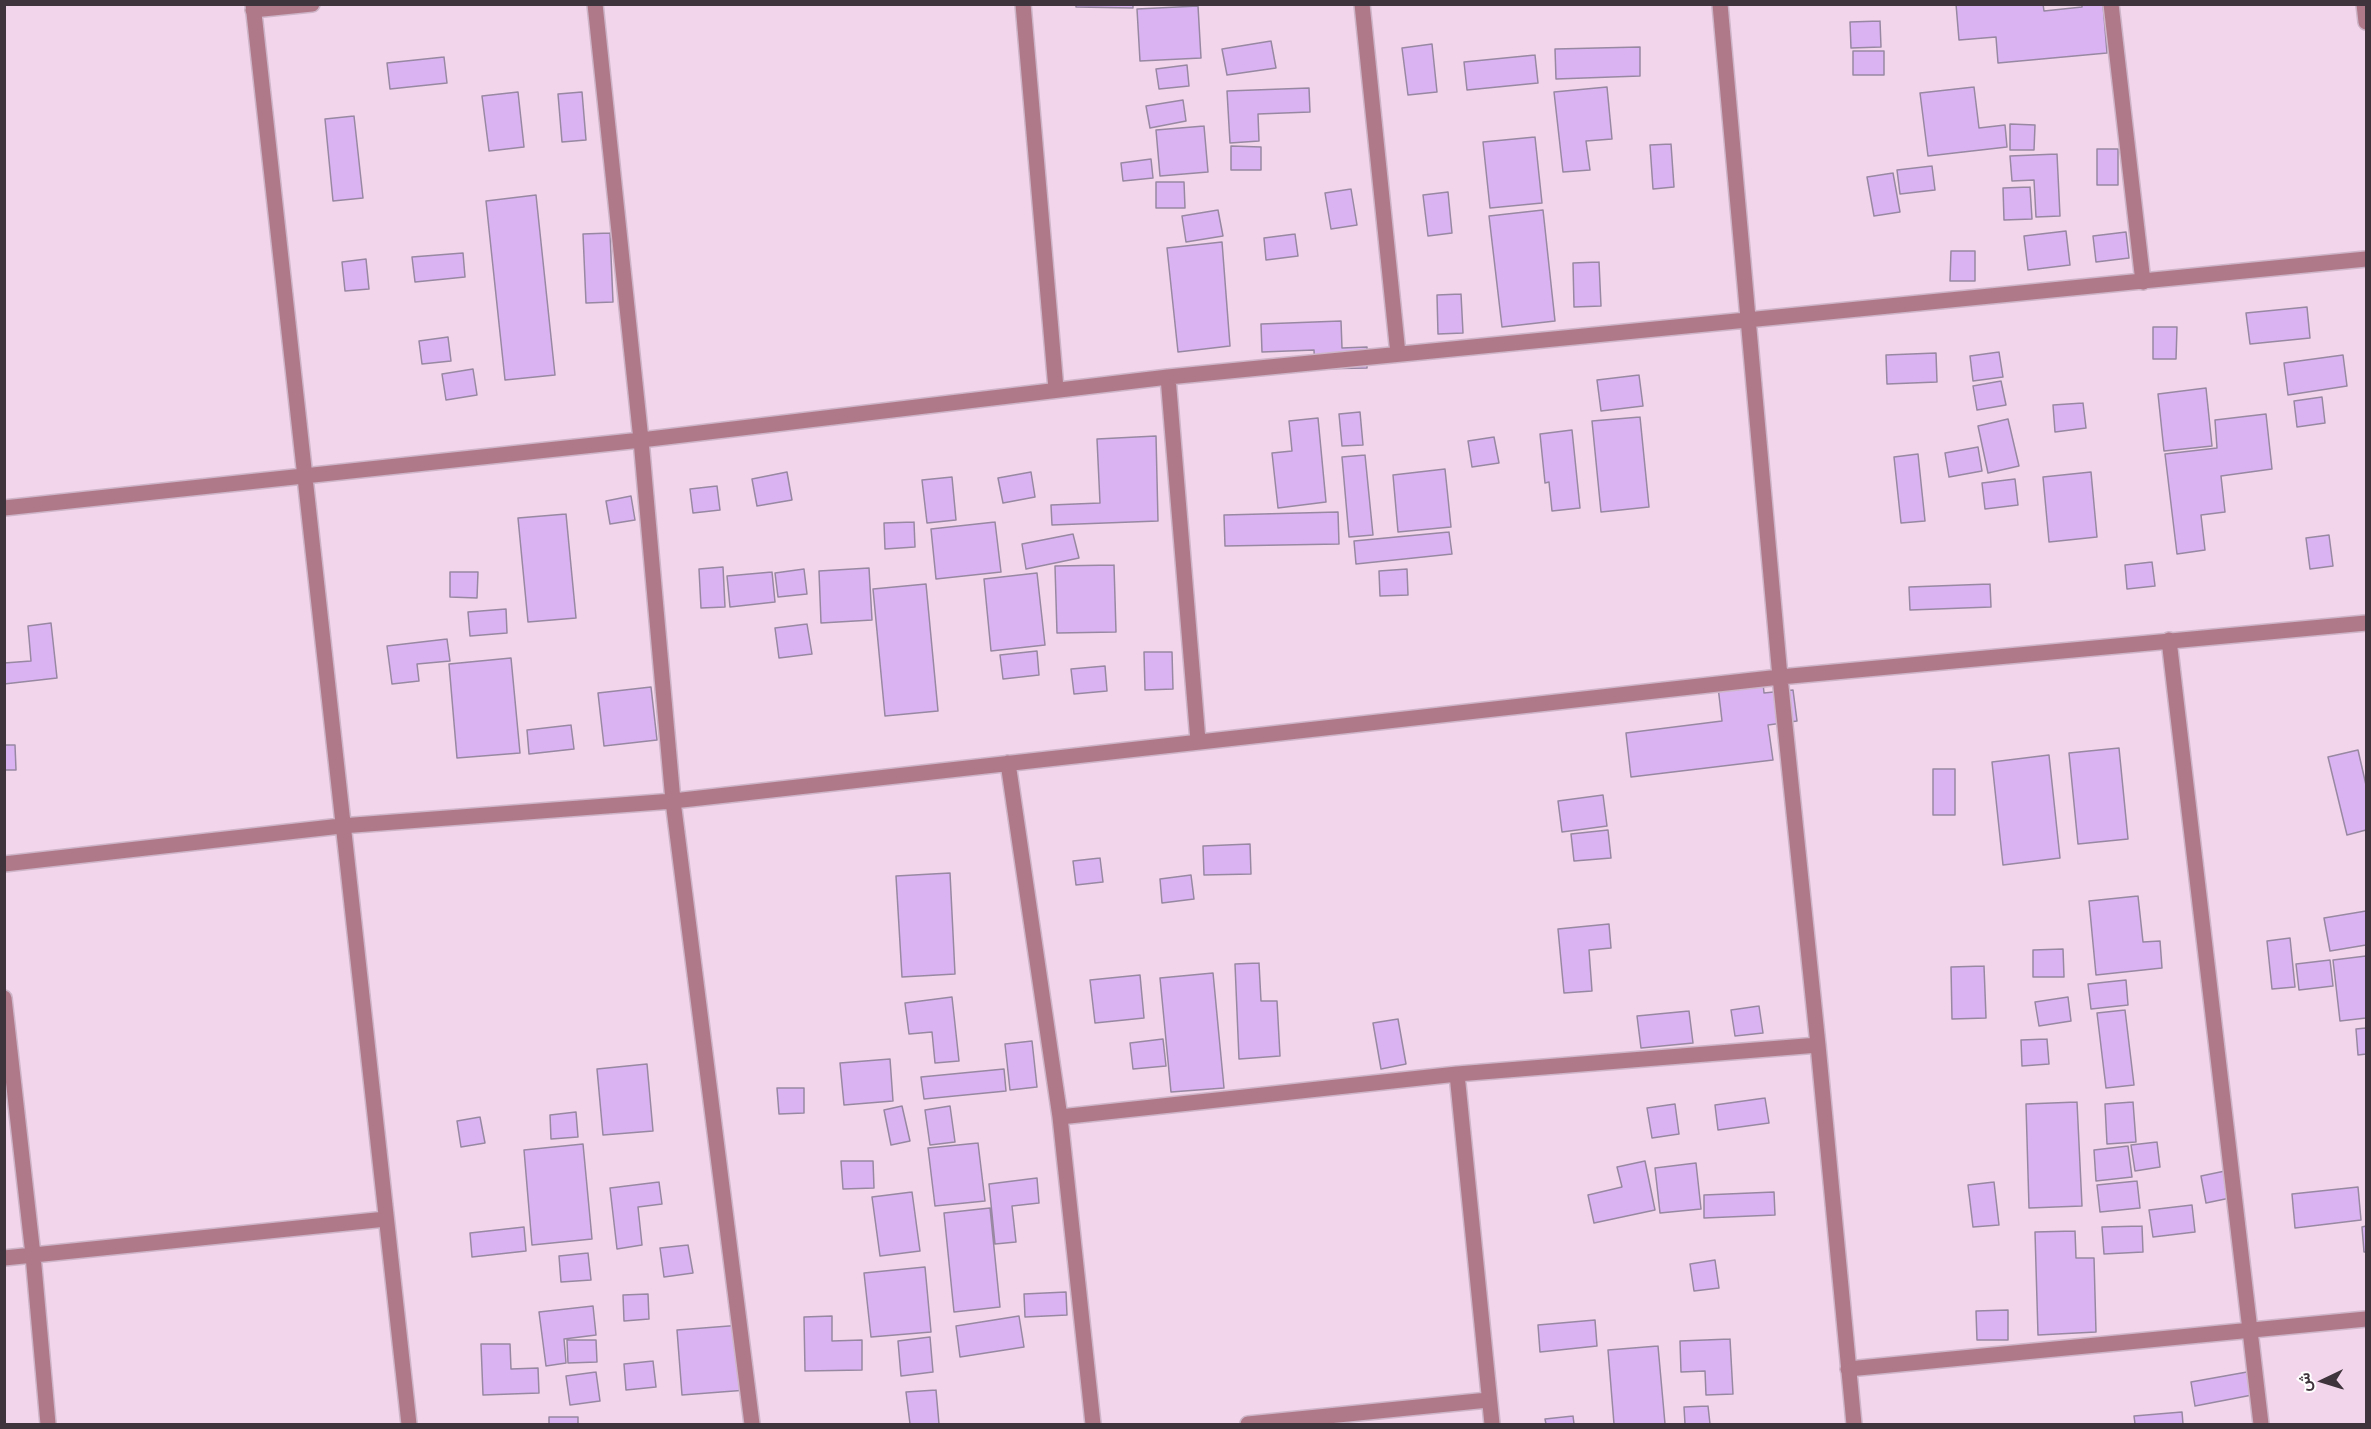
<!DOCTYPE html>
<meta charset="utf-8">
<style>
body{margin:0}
#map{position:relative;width:2371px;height:1429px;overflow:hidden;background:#f2d5eb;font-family:"Crimson Pro",Vazirmatn,serif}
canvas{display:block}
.frame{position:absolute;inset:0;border:6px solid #3f333c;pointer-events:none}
.north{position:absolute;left:2293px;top:1351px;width:60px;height:60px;-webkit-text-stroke:4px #fff;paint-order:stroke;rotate:266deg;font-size:16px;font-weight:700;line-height:24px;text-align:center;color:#3f333c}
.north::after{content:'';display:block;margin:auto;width:21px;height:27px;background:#3f333c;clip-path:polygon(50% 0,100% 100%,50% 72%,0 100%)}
</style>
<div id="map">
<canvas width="2371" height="1429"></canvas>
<div class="frame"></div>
<div class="north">ش</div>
</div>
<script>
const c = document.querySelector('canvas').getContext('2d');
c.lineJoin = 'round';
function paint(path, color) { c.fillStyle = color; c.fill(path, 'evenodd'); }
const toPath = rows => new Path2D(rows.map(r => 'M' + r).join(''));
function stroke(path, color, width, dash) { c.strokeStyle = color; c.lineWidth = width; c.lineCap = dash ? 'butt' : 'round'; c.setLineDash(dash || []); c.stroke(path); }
const building = toPath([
 [1076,4,1133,4,1133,8,1076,7,1076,4],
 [1956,4,2043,4,2044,11,2082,7,2082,4,2103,4,2107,53,1998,63,1996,37,1959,40,1956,4],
 [1198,6,1201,58,1140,61,1137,9,1198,6],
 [1880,21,1881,47,1851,48,1850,22,1880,21],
 [1271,41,1276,68,1227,75,1222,49,1271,41],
 [1432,44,1437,92,1408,95,1402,48,1432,44],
 [1640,47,1640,76,1556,79,1555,49,1640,47],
 [1853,51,1884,51,1884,75,1853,75,1853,51],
 [1535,55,1538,83,1467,90,1464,62,1535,55],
 [444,57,447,83,390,89,387,63,444,57],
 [1187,65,1189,86,1159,89,1156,69,1187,65],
 [1607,87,1612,139,1586,141,1590,170,1563,172,1554,92,1607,87],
 [1974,87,1979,128,2005,125,2007,147,1928,156,1920,93,1974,87],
 [1309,88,1310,112,1258,114,1259,141,1230,143,1227,91,1309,88],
 [518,92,524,147,489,151,482,96,518,92],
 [582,92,586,140,562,142,558,94,582,92],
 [1183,100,1186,121,1150,128,1146,106,1183,100],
 [354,116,363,198,333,201,325,119,354,116],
 [2010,124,2035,125,2034,150,2010,150,2010,124],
 [1204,126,1208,172,1160,176,1156,130,1204,126],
 [1535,137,1542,203,1490,208,1483,142,1535,137],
 [1671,144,1674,187,1653,189,1650,145,1671,144],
 [1231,146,1261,147,1261,170,1231,170,1231,146],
 [2097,149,2118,149,2118,185,2097,185,2097,149],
 [2057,154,2060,216,2036,217,2034,180,2012,181,2010,156,2057,154],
 [1151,159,1153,178,1123,181,1121,163,1151,159],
 [1932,166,1935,190,1900,194,1897,170,1932,166],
 [1893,173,1900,212,1874,216,1867,177,1893,173],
 [1156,182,1184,182,1185,208,1156,208,1156,182],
 [2030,187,2032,219,2004,220,2003,188,2030,187],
 [1351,189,1357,225,1331,229,1325,193,1351,189],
 [1448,192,1452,233,1428,236,1423,195,1448,192],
 [536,195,555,375,505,380,486,201,536,195],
 [1218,210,1223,236,1186,242,1182,216,1218,210],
 [1543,210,1555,321,1502,327,1489,216,1543,210],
 [2066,231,2070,265,2028,270,2024,236,2066,231],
 [2126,232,2129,258,2096,262,2093,236,2126,232],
 [610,233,613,302,586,303,583,234,610,233],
 [1295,234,1298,256,1266,260,1264,238,1295,234],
 [1222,242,1230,346,1178,352,1167,248,1222,242],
 [1951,251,1975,251,1975,281,1950,281,1951,251],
 [463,253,465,277,415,282,412,257,463,253],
 [366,259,369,289,345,291,342,262,366,259],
 [1599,262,1601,306,1574,307,1573,263,1599,262],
 [1461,294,1463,333,1438,334,1437,295,1461,294],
 [2307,307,2310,338,2250,344,2246,313,2307,307],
 [1341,321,1342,348,1367,347,1367,368,1315,369,1314,350,1262,352,1261,324,1341,321],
 [2153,327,2177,327,2176,359,2153,359,2153,327],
 [448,337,451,361,422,364,419,341,448,337],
 [1999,352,2003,377,1973,381,1970,356,1999,352],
 [1936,353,1937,382,1887,384,1886,355,1936,353],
 [2343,355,2347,386,2288,395,2284,363,2343,355],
 [473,369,477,395,446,400,442,374,473,369],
 [1639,375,1643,406,1601,411,1597,380,1639,375],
 [2001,381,2006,405,1977,410,1973,386,2001,381],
 [2206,388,2212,446,2164,451,2158,394,2206,388],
 [2322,397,2325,423,2297,427,2294,401,2322,397],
 [2083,403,2086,428,2055,432,2053,405,2083,403],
 [1360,412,1363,445,1342,446,1339,414,1360,412],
 [2266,414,2272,469,2221,476,2225,512,2201,515,2205,550,2177,554,2165,454,2217,448,2215,420,2266,414],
 [1640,417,1649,507,1601,512,1592,421,1640,417],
 [1318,418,1326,502,1278,508,1272,453,1292,451,1289,421,1318,418],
 [2008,419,2019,466,1988,473,1978,426,2008,419],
 [1572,430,1580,508,1552,511,1549,482,1545,483,1540,434,1572,430],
 [1156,436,1158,521,1052,525,1051,505,1100,503,1097,439,1156,436],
 [1494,437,1499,463,1472,467,1468,441,1494,437],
 [1978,447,1982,471,1949,477,1945,453,1978,447],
 [1918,454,1925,521,1901,523,1894,457,1918,454],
 [1365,455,1373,535,1349,537,1342,457,1365,455],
 [1445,469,1451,527,1398,532,1393,475,1445,469],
 [787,472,792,500,757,506,752,479,787,472],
 [1031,472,1035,497,1003,503,998,478,1031,472],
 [2091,472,2097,537,2049,542,2043,477,2091,472],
 [952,477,956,520,927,523,922,480,952,477],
 [2015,479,2018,505,1985,509,1982,483,2015,479],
 [717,486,720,510,693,513,690,489,717,486],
 [631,496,635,520,610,524,606,501,631,496],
 [1338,512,1339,544,1225,546,1224,515,1338,512],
 [566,514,576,618,528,622,518,518,566,514],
 [914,522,915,547,885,549,884,523,914,522],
 [995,522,1001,572,936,579,931,529,995,522],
 [1449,532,1452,554,1356,564,1354,541,1449,532],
 [1073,534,1079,558,1026,569,1022,544,1073,534],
 [2329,535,2333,566,2310,569,2306,538,2329,535],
 [2152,562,2155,586,2127,589,2125,565,2152,562],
 [1114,565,1116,632,1057,633,1055,566,1114,565],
 [723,567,725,607,701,608,699,569,723,567],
 [869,568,872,620,821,623,819,571,869,568],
 [804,569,807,594,778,597,775,573,804,569],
 [1407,569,1408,595,1380,596,1379,571,1407,569],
 [450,572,478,572,477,598,450,597,450,572],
 [772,572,775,602,730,607,727,576,772,572],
 [1037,573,1045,645,991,651,984,579,1037,573],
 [926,584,938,711,885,716,873,589,926,584],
 [1990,584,1991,607,1910,610,1909,587,1990,584],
 [506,609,507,633,470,636,468,612,506,609],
 [51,623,57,678,4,684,4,663,31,661,28,626,51,623],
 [807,624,812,654,779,658,775,628,807,624],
 [447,639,450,661,417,664,419,681,392,684,387,646,447,639],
 [1037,651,1039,675,1003,679,1000,655,1037,651],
 [1144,652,1172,652,1173,689,1145,690,1144,652],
 [511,658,520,753,457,758,449,664,511,658],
 [1105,666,1107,691,1074,694,1071,669,1105,666],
 [1762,673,1764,693,1793,690,1797,721,1768,725,1773,760,1631,777,1626,733,1722,721,1717,678,1762,673],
 [651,687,657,740,604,746,598,693,651,687],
 [571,725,574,749,529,754,527,730,571,725],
 [4,745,15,745,16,770,4,770,4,745],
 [2119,748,2128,839,2078,844,2069,753,2119,748],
 [2358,750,2366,785,2366,830,2347,835,2328,757,2358,750],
 [2049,755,2060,858,2003,865,1992,762,2049,755],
 [1933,769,1955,769,1955,815,1933,815,1933,769],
 [1603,795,1607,826,1562,832,1558,801,1603,795],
 [1608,830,1611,858,1574,861,1571,834,1608,830],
 [1250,844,1251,874,1204,875,1203,846,1250,844],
 [1100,858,1103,882,1076,885,1073,861,1100,858],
 [950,873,955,974,902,977,896,876,950,873],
 [1191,875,1194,899,1162,903,1160,879,1191,875],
 [2138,896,2143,942,2160,941,2162,968,2096,975,2089,901,2138,896],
 [2366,911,2366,945,2330,951,2324,918,2366,911],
 [1609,924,1611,948,1589,950,1592,991,1564,993,1558,929,1609,924],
 [2290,938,2295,987,2272,989,2267,941,2290,938],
 [2063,949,2064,977,2033,977,2033,950,2063,949],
 [2366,956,2366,1018,2340,1021,2333,960,2366,956],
 [2330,960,2333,986,2299,990,2296,964,2330,960],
 [1259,963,1261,1001,1277,1001,1280,1056,1239,1059,1235,964,1259,963],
 [1984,966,1986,1018,1952,1019,1951,967,1984,966],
 [1213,973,1224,1088,1171,1092,1160,978,1213,973],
 [1140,975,1144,1018,1095,1023,1090,980,1140,975],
 [2126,980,2128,1005,2091,1009,2088,984,2126,980],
 [952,997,959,1061,935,1063,932,1032,909,1034,905,1003,952,997],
 [2068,997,2071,1021,2039,1026,2035,1002,2068,997],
 [1759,1006,1763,1033,1735,1036,1731,1010,1759,1006],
 [2125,1010,2134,1085,2106,1088,2097,1013,2125,1010],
 [1689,1011,1693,1043,1641,1048,1637,1016,1689,1011],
 [1398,1019,1406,1064,1381,1069,1373,1023,1398,1019],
 [2366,1028,2366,1054,2358,1055,2356,1029,2366,1028],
 [1163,1039,1166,1066,1133,1069,1130,1043,1163,1039],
 [2047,1039,2049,1064,2022,1066,2021,1040,2047,1039],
 [1032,1041,1037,1087,1010,1090,1005,1044,1032,1041],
 [890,1059,893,1101,844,1105,840,1063,890,1059],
 [647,1064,653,1131,603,1135,597,1069,647,1064],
 [1004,1069,1006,1091,924,1099,921,1077,1004,1069],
 [777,1088,804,1088,804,1113,779,1114,777,1088],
 [1765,1098,1769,1123,1718,1130,1715,1105,1765,1098],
 [2077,1102,2082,1206,2029,1208,2026,1104,2077,1102],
 [2133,1102,2136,1142,2107,1144,2105,1104,2133,1102],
 [1675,1104,1679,1134,1652,1138,1647,1108,1675,1104],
 [902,1106,910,1141,891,1145,884,1110,902,1106],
 [950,1106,955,1142,930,1145,925,1110,950,1106],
 [576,1112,578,1137,551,1139,550,1115,576,1112],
 [480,1117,485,1143,461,1147,457,1121,480,1117],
 [2157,1142,2160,1167,2135,1171,2131,1145,2157,1142],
 [978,1143,985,1201,935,1206,928,1148,978,1143],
 [583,1144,592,1239,532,1245,524,1150,583,1144],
 [2128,1146,2132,1177,2096,1181,2094,1150,2128,1146],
 [841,1161,873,1161,874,1188,843,1189,841,1161],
 [1645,1161,1655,1210,1594,1223,1588,1195,1622,1187,1617,1167,1645,1161],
 [1696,1163,1701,1209,1660,1213,1655,1168,1696,1163],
 [2225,1171,2230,1198,2206,1203,2201,1176,2225,1171],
 [1037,1178,1039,1203,1012,1206,1016,1242,995,1244,989,1184,1037,1178],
 [2137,1181,2140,1208,2100,1212,2097,1185,2137,1181],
 [659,1182,662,1204,638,1207,642,1245,617,1249,610,1188,659,1182],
 [1994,1182,1999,1225,1973,1227,1968,1185,1994,1182],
 [2358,1187,2361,1220,2295,1228,2292,1194,2358,1187],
 [912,1192,920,1251,880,1256,872,1197,912,1192],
 [1774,1192,1775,1215,1704,1218,1704,1195,1774,1192],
 [2192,1205,2195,1232,2153,1237,2149,1210,2192,1205],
 [990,1208,1000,1307,954,1312,944,1213,990,1208],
 [2142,1226,2143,1252,2104,1254,2102,1227,2142,1226],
 [2366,1226,2366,1252,2364,1252,2362,1227,2366,1226],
 [524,1227,526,1251,472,1257,470,1233,524,1227],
 [2075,1231,2076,1258,2094,1258,2096,1332,2038,1335,2035,1232,2075,1231],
 [688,1245,693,1273,664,1277,660,1248,688,1245],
 [588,1253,591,1280,561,1282,559,1256,588,1253],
 [1715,1260,1719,1288,1694,1291,1690,1264,1715,1260],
 [925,1267,931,1332,871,1337,864,1273,925,1267],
 [1066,1292,1067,1315,1025,1317,1024,1294,1066,1292],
 [648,1294,649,1319,624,1321,623,1295,648,1294],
 [593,1306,596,1335,564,1339,566,1363,546,1366,539,1312,593,1306],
 [2008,1310,2008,1340,1977,1340,1976,1311,2008,1310],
 [832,1316,832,1341,862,1340,862,1370,805,1371,804,1317,832,1316],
 [1019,1316,1024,1347,960,1357,956,1326,1019,1316],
 [1595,1320,1597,1346,1540,1352,1538,1325,1595,1320],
 [742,1325,747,1390,682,1395,677,1330,742,1325],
 [930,1337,933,1372,901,1376,898,1341,930,1337],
 [1730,1339,1733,1394,1706,1395,1705,1371,1681,1372,1680,1341,1730,1339],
 [567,1340,596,1340,597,1362,568,1363,567,1340],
 [481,1344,510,1344,511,1369,538,1368,539,1393,483,1395,481,1344],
 [1658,1346,1665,1424,1614,1424,1608,1350,1658,1346],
 [653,1361,656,1387,626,1390,624,1364,653,1361],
 [596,1372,600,1401,570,1405,566,1376,596,1372],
 [2247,1372,2252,1395,2195,1406,2191,1382,2247,1372],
 [936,1390,939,1424,910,1424,906,1392,936,1390],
 [1708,1406,1710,1424,1685,1424,1684,1407,1708,1406],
 [2182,1412,2183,1424,2135,1424,2134,1416,2182,1412],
 [1573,1416,1574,1424,1546,1424,1545,1419,1573,1416],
 [549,1417,578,1417,578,1424,549,1424,549,1417]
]);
const minor = toPath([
 [253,4,409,1424],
 [595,4,641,440,673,801,752,1424],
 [1023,4,1056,389],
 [1362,4,1398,354],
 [1720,4,1780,677,1818,1045,1854,1424],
 [2111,4,2143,282],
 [2364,4,2366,22],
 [253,10,312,4],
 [1168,377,1198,741],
 [4,508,641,440,1168,377,2366,259],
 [2169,640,2261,1424],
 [1008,763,1060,1117,1093,1424],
 [4,864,341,826,673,801,1780,677,2366,623],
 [4,998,33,1255,48,1424],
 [1060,1117,1457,1074],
 [4,1258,386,1219],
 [1848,1369,2366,1319],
 [1248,1424,1488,1400],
 [1492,1424,1457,1074,1818,1045]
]);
paint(building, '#dab3f3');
stroke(building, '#9888a2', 1.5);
stroke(minor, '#ceb5c8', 18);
stroke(minor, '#af798a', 15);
</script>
